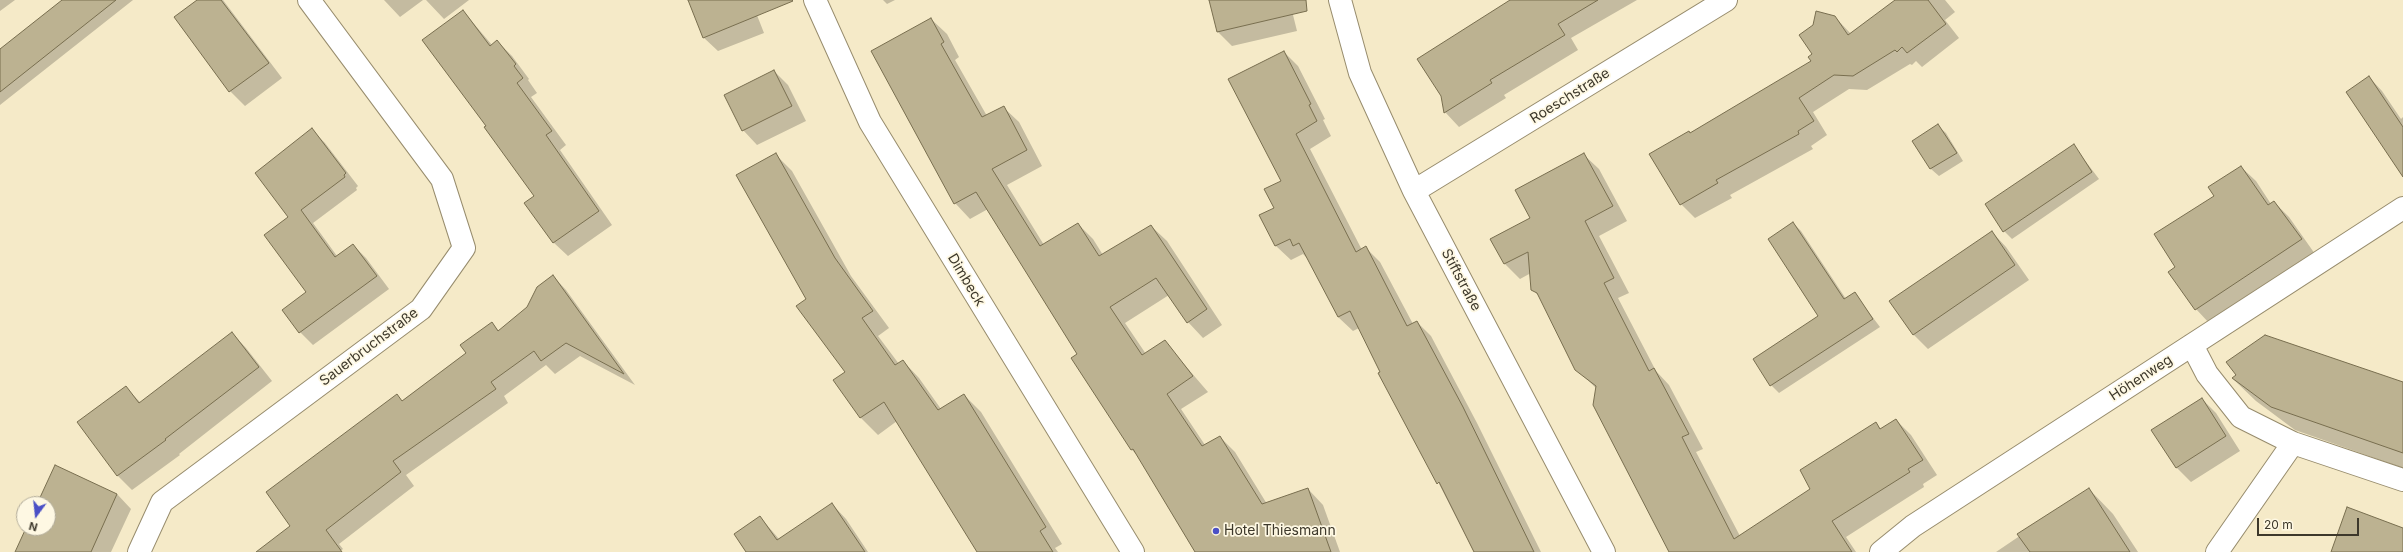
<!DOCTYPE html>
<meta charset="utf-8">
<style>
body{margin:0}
#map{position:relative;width:2403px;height:552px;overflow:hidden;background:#f5eac8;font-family:Inter,sans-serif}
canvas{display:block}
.north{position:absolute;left:16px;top:496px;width:40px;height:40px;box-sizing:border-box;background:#fef8e3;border:1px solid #b1ab99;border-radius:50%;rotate:195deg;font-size:11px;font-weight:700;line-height:16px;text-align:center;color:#3d382b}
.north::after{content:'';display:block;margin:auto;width:14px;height:18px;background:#4b50c6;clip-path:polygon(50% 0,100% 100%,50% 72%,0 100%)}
.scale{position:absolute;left:2257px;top:518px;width:102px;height:18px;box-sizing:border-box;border:2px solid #3d382b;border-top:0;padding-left:5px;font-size:12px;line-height:14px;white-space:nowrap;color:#3d382b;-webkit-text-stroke:3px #fef8e3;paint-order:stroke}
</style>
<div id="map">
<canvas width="2403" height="552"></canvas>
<div class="north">N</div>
<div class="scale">20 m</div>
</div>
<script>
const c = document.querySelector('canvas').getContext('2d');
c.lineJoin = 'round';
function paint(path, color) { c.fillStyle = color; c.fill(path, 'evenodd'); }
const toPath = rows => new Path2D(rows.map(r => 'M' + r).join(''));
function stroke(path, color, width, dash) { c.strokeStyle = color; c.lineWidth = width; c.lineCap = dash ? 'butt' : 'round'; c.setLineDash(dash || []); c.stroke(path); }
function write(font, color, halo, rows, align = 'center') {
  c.font = font + ' Inter,sans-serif'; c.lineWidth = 3.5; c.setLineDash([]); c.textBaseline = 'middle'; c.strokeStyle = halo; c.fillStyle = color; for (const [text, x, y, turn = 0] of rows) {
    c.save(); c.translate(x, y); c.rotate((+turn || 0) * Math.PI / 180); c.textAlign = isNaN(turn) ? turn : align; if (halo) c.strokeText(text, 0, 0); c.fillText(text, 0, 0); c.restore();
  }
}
const shadow = toPath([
 [0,0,15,0,0,11],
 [64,0,133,0,0,105,0,50],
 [199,0,223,0,282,78,245,106,230,91,176,18],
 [384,0,423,0,400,17],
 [426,0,469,0,444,19],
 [689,0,751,0,764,33,718,51,703,37],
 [883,0,895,0,887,4],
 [1210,0,1283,0,1292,11,1297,31,1232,46,1218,32],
 [1513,0,1637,0,1571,38,1578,50,1504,95,1506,98,1459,127,1445,112],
 [1897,0,1945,0,1955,12,1945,20,1959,38,1922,67,1916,61,1912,65,1910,64,1867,90,1849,89,1813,112,1827,135,1811,146,1813,149,1730,195,1732,198,1695,218,1681,204,1691,134,1812,61,1813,54,1835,17,1851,34],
 [463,11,492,45,497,41,512,56,529,79,528,80,537,93,531,97,566,145,560,150,612,225,568,256,553,242,535,196,487,126],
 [931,19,947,34,959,57,955,60,987,116,1003,107,1019,122,1042,166,1007,185,1044,245,1078,224,1093,239,1103,255,1151,226,1167,241,1222,325,1203,338,1188,322,1169,295,1125,323,1146,354,1165,342,1208,392,1181,409,1205,445,1220,437,1235,452,1267,504,1308,489,1323,505,1340,552,1197,552,1138,456,1132,450,1072,358,1078,355,988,209,970,219,955,203],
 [1284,52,1298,66,1325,119,1323,120,1331,136,1310,149,1362,250,1366,248,1380,262,1413,324,1417,322,1431,336,1477,423,1541,552,1474,552,1359,328,1353,331,1338,317,1309,260,1303,254,1291,260,1276,246,1261,215,1275,208,1282,181],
 [774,71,788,85,806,121,757,145,743,130],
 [2369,77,2382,91,2401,119,2403,117,2403,174],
 [1938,126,1946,133,1963,161,1939,176,1931,169,1913,141],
 [312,130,325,143,358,186,356,188,357,190,313,223,337,256,353,245,366,258,389,289,313,345,300,332,307,292,289,217],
 [2074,146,2099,179,2012,239,2004,231],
 [776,155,792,171,851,276,889,328,878,336,899,364,903,361,919,378,941,409,964,395,981,412,1062,544,1055,548,1058,552,978,552,897,421,878,435,861,418,835,380,846,372,807,300],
 [1584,155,1599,169,1627,221,1599,236,1629,293,1618,298,1656,371,1669,385,1703,449,1696,452,1740,536,1811,489,1876,424,1881,429,1896,420,1911,435,1937,475,1923,484,1924,487,1846,537,1856,552,1670,552,1597,389,1576,369,1539,296,1532,289,1531,273,1520,279,1505,264,1492,240,1531,219],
 [2241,167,2256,181,2271,204,2274,202,2289,217,2315,254,2210,324,2196,309,2177,267,2215,196],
 [1793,223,1801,231,1846,299,1855,294,1880,327,1779,393,1771,385,1819,317],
 [1992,232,2006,247,2029,280,1928,349,1913,334],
 [553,276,566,290,635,385,580,356,555,374,546,365,504,396,508,403,406,475,414,486,339,544,343,549,339,552,284,552,291,527,397,395,402,401,467,353,492,323,499,331,528,308],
 [232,333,246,348,272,381,179,454,180,455,132,490,118,476,79,423,126,388,141,403],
 [2233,379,2403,383,2403,468,2295,430,2256,401],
 [2202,399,2216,413,2240,451,2191,482,2176,467],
 [2089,489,2113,514,2138,552,1996,552],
 [117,494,131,509,111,552,16,552,27,528,48,528,48,504,38,504],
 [832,504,846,519,868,552,747,552,760,517,779,539]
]);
const building = toPath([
 [62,0,116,0,0,92,0,49,62,0],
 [197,0,221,0,269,63,229,92,174,17,197,0],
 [688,0,792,0,793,1,703,38,688,0],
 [1209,0,1306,0,1307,11,1217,32,1209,0],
 [1510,0,1598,0,1558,24,1565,35,1490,80,1492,83,1444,113,1441,96,1417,59,1510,0],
 [1895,0,1928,0,1946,24,1907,53,1902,47,1897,52,1895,50,1853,76,1834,75,1799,98,1814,121,1798,131,1799,134,1716,180,1718,183,1680,205,1649,154,1689,131,1690,133,1811,61,1808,57,1812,54,1799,35,1813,25,1816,11,1835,16,1848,35,1895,0],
 [463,10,490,46,497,40,516,64,514,66,523,78,517,83,552,131,546,135,599,211,553,243,524,203,534,196,484,127,486,126,422,40,463,10],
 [931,18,944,42,941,44,982,117,1004,106,1027,150,992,169,1040,246,1078,223,1099,256,1151,225,1207,309,1187,323,1156,278,1110,307,1142,355,1165,340,1193,376,1167,394,1202,446,1220,436,1262,504,1308,488,1331,552,1195,552,1133,449,1131,450,1071,358,1077,354,976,192,954,204,871,51,931,18],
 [1284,51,1311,104,1309,105,1317,121,1296,134,1356,252,1366,246,1407,326,1417,321,1463,407,1534,552,1474,552,1439,482,1437,484,1378,373,1380,372,1350,311,1338,317,1299,243,1293,246,1290,239,1275,246,1259,215,1274,208,1264,189,1281,181,1228,79,1284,51],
 [774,70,792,106,742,131,724,95,774,70],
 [2369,76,2403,127,2403,177,2346,92,2369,76],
 [1938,124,1957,153,1930,169,1912,141,1938,124],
 [312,128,346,173,344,175,345,177,301,210,335,257,353,244,377,276,299,333,282,310,306,292,264,235,288,217,255,173,312,128],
 [2074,144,2092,172,2003,232,1985,204,2074,144],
 [776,153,835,258,873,311,862,318,895,365,903,360,938,410,964,394,1046,527,1040,531,1053,552,977,552,884,402,860,418,833,380,845,372,796,306,806,299,736,175,776,153],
 [1584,153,1613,206,1585,221,1614,278,1604,283,1649,371,1654,368,1689,434,1682,437,1734,539,1810,489,1800,470,1876,422,1880,429,1896,419,1923,460,1908,469,1910,472,1832,521,1852,552,1669,552,1593,405,1596,386,1575,370,1537,293,1531,290,1528,252,1504,264,1490,239,1530,218,1515,190,1584,153],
 [2241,166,2268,205,2274,201,2302,239,2195,310,2168,272,2175,267,2154,234,2214,196,2208,187,2241,166],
 [1793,222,1844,299,1855,292,1873,319,1770,386,1753,359,1818,316,1768,239,1793,222],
 [1992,231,2015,265,1913,335,1889,301,1992,231],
 [553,275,624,374,566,343,541,361,534,351,491,382,496,389,393,461,401,472,326,530,342,552,256,552,290,526,266,492,397,394,402,401,466,353,460,345,492,322,498,331,527,307,537,287,553,275],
 [232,332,259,367,165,439,166,440,117,476,77,422,126,386,139,403,232,332],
 [2265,335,2403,382,2403,453,2271,407,2232,378,2236,375,2226,362,2265,335],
 [2202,398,2226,436,2176,468,2151,430,2202,398],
 [55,465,117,494,91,552,15,552,26,528,48,528,48,504,37,504,55,465],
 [2089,488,2130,552,2030,552,2017,534,2089,488],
 [832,503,865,552,746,552,734,534,760,516,777,540,832,503],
 [2347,507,2403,528,2403,552,2331,552,2347,507]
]);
const minor = toPath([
 [815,0,870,122,1133,552],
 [1340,0,1360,73,1414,191,1604,552],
 [1414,191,1726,0],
 [2192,345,2207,374,2241,417,2293,443,2403,480],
 [139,552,162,502,421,309,464,248,442,179,309,0],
 [1881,552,1913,526,2403,208],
 [2217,552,2293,443]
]);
const markers = [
 [1216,531,4,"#4b50c6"]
];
const streetNames = [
 ["Roeschstraße",1570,96,-32],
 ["Dimbeck",966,280,59],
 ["Stiftstraße",1461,280,62],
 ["Sauerbruchstraße",369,347,-37],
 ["Höhenweg",2141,378,-33]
];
const poiNames = [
 ["Hotel Thiesmann",1224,531]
];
paint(shadow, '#0003');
paint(building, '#bcb291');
stroke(building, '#786e4f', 1);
stroke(minor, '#978c6d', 24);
stroke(minor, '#fff', 22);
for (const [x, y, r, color] of markers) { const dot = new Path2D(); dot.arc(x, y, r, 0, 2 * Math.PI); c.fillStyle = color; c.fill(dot); stroke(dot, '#fef8e3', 1.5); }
write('14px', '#3d382b', '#fef8e3', streetNames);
write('14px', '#3d382b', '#fef8e3', poiNames, 'left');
</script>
